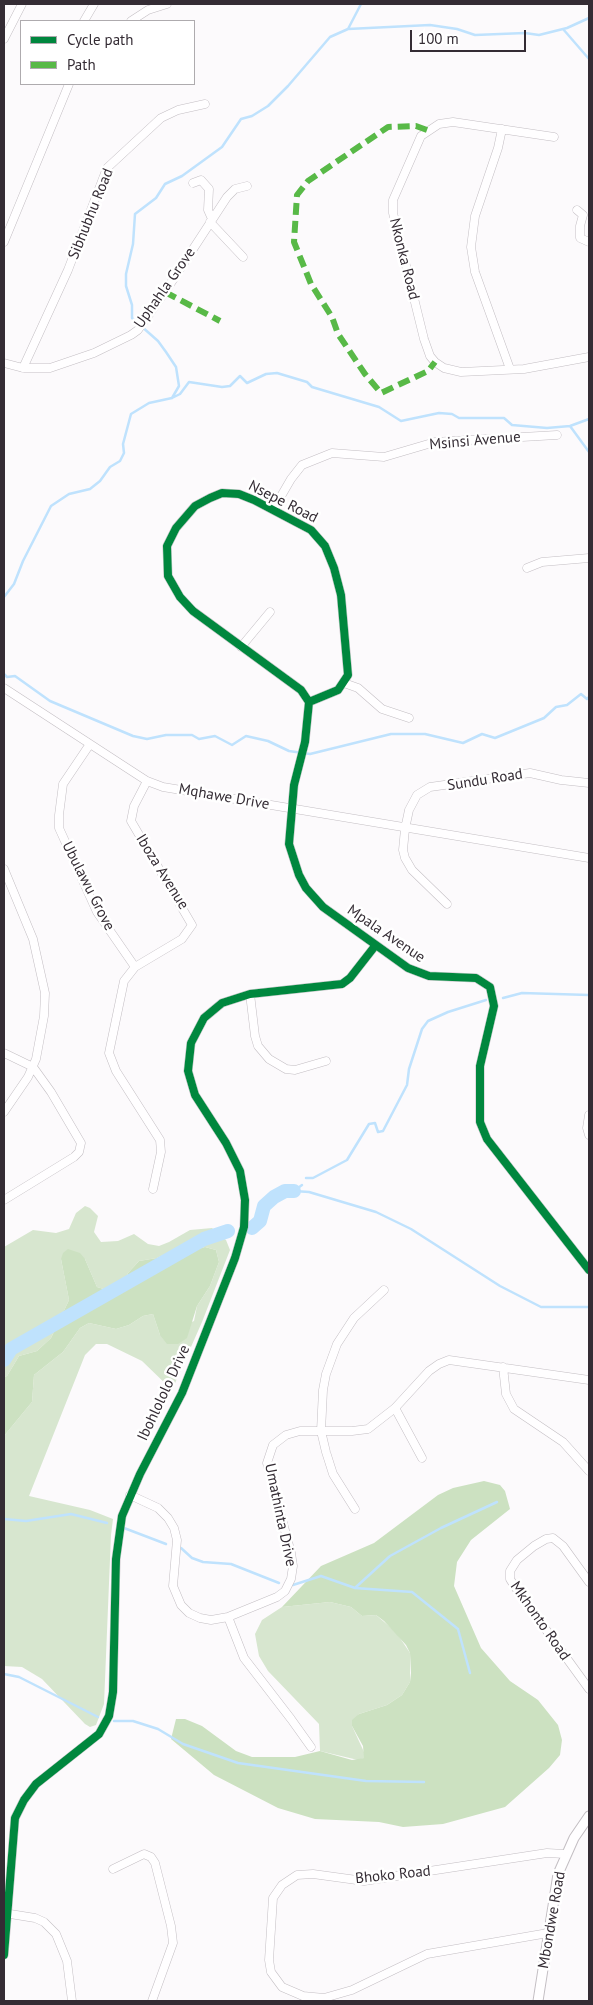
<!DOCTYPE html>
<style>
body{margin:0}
#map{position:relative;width:593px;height:2005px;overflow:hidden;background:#fcfafc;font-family:"PT Sans",sans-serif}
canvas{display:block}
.frame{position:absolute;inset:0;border:5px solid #342c34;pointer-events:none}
.legend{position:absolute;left:20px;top:20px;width:175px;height:65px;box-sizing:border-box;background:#fff;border:1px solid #aeabae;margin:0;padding:6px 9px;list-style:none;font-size:15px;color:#342c34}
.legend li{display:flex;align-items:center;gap:10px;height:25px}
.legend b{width:25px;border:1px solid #aeabae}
.scale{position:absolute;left:410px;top:30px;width:116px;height:22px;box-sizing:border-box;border:2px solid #342c34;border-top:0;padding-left:6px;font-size:15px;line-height:18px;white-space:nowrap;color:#342c34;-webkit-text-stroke:4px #fff;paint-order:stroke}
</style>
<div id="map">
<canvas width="593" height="2005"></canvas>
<div class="frame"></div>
<ul class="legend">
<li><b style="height:6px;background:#00873e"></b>Cycle path</li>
<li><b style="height:6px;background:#58b947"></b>Path</li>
</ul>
<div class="scale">100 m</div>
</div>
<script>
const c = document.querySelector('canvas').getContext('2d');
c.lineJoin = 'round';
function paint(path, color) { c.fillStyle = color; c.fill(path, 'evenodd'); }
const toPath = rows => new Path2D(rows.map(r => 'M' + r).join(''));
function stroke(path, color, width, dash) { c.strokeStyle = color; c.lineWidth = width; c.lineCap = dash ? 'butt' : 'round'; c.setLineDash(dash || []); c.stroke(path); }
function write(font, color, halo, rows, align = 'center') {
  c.font = font + ' "PT Sans",sans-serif'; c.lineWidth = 5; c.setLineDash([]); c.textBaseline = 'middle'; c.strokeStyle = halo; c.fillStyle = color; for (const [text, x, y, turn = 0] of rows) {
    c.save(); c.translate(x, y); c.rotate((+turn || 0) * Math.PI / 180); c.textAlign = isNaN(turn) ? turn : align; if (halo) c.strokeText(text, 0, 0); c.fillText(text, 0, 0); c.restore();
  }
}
const green = toPath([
 [85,1206,90,1208,98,1216,94,1232,101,1242,118,1241,134,1234,148,1244,159,1246,169,1242,190,1230,212,1228,226,1240,230,1250,202,1322,172,1390,142,1361,107,1344,96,1344,85,1355,29,1496,90,1510,113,1519,111,1535,104,1704,96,1725,90,1727,85,1724,42,1679,22,1667,4,1666,4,1436,32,1402,34,1375,63,1352,80,1328,89,1323,116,1329,129,1325,143,1316,153,1314,160,1335,194,1321,197,1306,210,1286,219,1262,216,1250,205,1247,188,1252,169,1252,157,1258,139,1261,128,1273,121,1290,117,1293,97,1287,85,1259,61,1259,69,1300,51,1338,37,1351,19,1356,7,1376,4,1377,4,1247,33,1230,56,1233,69,1229,76,1213],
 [330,1602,351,1607,362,1616,376,1615,396,1632,410,1653,410,1682,402,1695,387,1705,359,1714,352,1726,364,1752,364,1758,358,1760,320,1751,319,1724,268,1671,259,1656,255,1634,262,1620,282,1607]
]);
const forest = toPath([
 [205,1247,216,1250,219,1262,210,1286,197,1306,187,1338,178,1344,167,1344,160,1335,153,1314,143,1316,129,1325,116,1329,89,1323,80,1328,63,1352,34,1375,32,1402,4,1436,4,1377,7,1376,19,1356,37,1351,51,1338,69,1300,61,1259,63,1253,68,1249,80,1253,85,1259,97,1287,117,1293,121,1289,128,1273,139,1261,157,1258,169,1252,188,1252],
 [484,1481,500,1485,505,1491,510,1509,471,1540,457,1562,454,1586,481,1648,510,1681,538,1700,558,1725,562,1740,560,1755,549,1768,505,1807,443,1824,403,1827,379,1822,315,1819,278,1808,214,1775,171,1739,176,1719,185,1719,202,1726,236,1751,252,1757,295,1757,320,1751,352,1760,364,1758,363,1746,352,1726,352,1720,359,1714,387,1705,402,1695,410,1682,411,1673,410,1653,406,1645,384,1621,376,1615,362,1616,351,1607,330,1602,282,1607,321,1566,374,1543,438,1495,453,1488]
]);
const stream = toPath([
 [348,29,361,4],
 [563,29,589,59],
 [172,398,180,394,189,382,222,387,230,386,240,376,247,383,266,374,277,373,307,382,312,387,379,407,401,421,439,413,452,414,459,418,504,418,512,425,547,428,570,426,589,419],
 [570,426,589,452],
 [4,597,14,584,23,561,51,506,69,494,90,489,100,481,110,467,120,461,124,453,123,444,131,414,149,403,172,398,179,386,176,367,166,352,158,341,132,318,132,305,126,286,126,274,133,244,135,214,156,198,165,184,182,176,222,147,241,119,252,116,268,106,288,86,330,37,348,29,430,25,457,29,475,35,525,33,539,35,567,28,589,18],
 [4,674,7,677,15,676,50,701,133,736,147,739,166,735,192,735,199,739,215,736,232,745,246,736,268,741,289,751,310,754,391,734,425,734,463,743,482,734,495,738,544,718,556,707,567,705,581,694,587,699,589,697],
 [503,998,522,993,589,995],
 [306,1178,313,1178,347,1160,369,1124,375,1123,378,1132,383,1131,407,1085,409,1069,422,1029,428,1021,448,1012,486,1000],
 [294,1191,309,1192,376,1212,411,1229,500,1286,541,1307,589,1307],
 [294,1191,302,1185],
 [4,1519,26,1521,71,1514,107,1523],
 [124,1528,166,1544],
 [181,1548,192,1558,203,1562,231,1564,279,1583],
 [293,1585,321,1576,355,1588,412,1592,458,1629,470,1673],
 [356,1587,390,1556,441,1528,497,1502],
 [4,1674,19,1677,98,1717],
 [114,1721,133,1721,158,1729,183,1744,238,1763,366,1781,424,1782]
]);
const river = toPath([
 [252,1228,260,1221,264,1206,274,1197,285,1191,294,1191],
 [4,1360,11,1349,204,1239,228,1231]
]);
const minor = toPath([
 [84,21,94,4],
 [131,21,148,10,167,4],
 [4,39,22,4],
 [502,129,498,148,475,216,471,247,475,272,510,369],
 [554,137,453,122,439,124,421,136,393,200,393,213,424,339,430,356,435,362,444,368,461,372,524,369,589,357],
 [193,183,201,180,209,189,208,210,212,219],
 [577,210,583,215,580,226,580,238,589,242],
 [210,222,243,257],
 [4,242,69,84],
 [4,363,23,368,50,368,94,353,131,335,138,330,165,292,227,197,235,189,247,186],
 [23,368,68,270,107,168,161,118,178,110,205,104],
 [273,510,291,479,302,465,332,453,384,457,435,442,557,435],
 [527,568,542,562,589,558],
 [241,647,270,612],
 [344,683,358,688,382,709,409,718],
 [4,688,130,770,147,781,163,787,589,858],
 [309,702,338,690,348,675,341,595,334,568,325,546,311,530,254,500,239,494,222,493,210,498,195,506,176,528,167,546,168,576,180,597,193,611,301,690,309,702,305,742,294,785,289,844,299,875,306,888,323,907,408,968,429,976,476,978,490,987,494,1006,480,1066,480,1122,487,1139,589,1270],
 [90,744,63,784,59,815,59,828,97,912,135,967,124,981,109,1053,116,1071,160,1140,161,1152,153,1189],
 [4,869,33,939,45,993,44,1016,36,1059,28,1077,4,1112],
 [447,904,412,870,405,858,403,850,405,829,409,810,417,795,430,787,530,773,561,780,589,783],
 [135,967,182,939,192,925,131,821,134,806,147,781],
 [250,994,255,1036,258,1046,269,1059,286,1069,295,1070,326,1061],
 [4,1053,33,1067,51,1092,81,1143,79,1152,74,1157,4,1200],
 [589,1115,587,1128,589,1135],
 [503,1367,506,1394,514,1409,563,1442,589,1471],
 [395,1408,422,1458],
 [130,1495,158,1508,168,1518,174,1528,177,1540,173,1586,181,1605,189,1613,200,1618,211,1620,228,1617,277,1597,285,1591,291,1579,293,1566,291,1553,267,1463,273,1445,286,1435,300,1431,352,1431,368,1429,395,1408,429,1371,439,1364,449,1360,589,1380],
 [355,1509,333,1474,326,1452,321,1431,323,1390,326,1374,337,1344,354,1318,384,1290],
 [589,1582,563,1546,553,1538,546,1539,534,1546,517,1560,510,1571,510,1579,515,1587,589,1689],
 [228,1617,244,1658,291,1719,311,1747],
 [113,1869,144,1854,151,1857,155,1863,171,1926,173,1943,152,2001],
 [4,1913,35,1918,44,1922,56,1934,67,1961,72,2001],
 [548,1933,427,1954,352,1990,324,1998,303,1996,282,1987,271,1972,269,1960,273,1898,282,1885,297,1875,313,1874,364,1881,547,1853,565,1854],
 [4,1955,15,1818,24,1800,36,1784,99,1734,109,1716,113,1692,116,1559,122,1516,140,1474,182,1393,235,1258,244,1227,245,1200,240,1171,226,1143,195,1095,188,1071,191,1043,204,1018,222,1003,250,994,342,984,350,978,375,946]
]);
const tertiary = toPath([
 [538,2001,558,1874,574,1838,589,1816]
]);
const quiet = toPath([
 [427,130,416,126,388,127,308,181,297,195,294,242,311,284,332,317,338,334,365,374,381,393,428,371,435,362],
 [165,292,220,321]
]);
const cycleway = toPath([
 [309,702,338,690,348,675,341,595,334,568,325,546,311,530,254,500,239,494,222,493,210,498,195,506,176,528,167,546,168,576,180,597,193,611,301,690,309,702,305,742,294,785,289,844,299,875,306,888,323,907,408,968,429,976,476,978,490,987,494,1006,480,1066,480,1122,487,1139,589,1270],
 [4,1955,15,1818,24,1800,36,1784,99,1734,109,1716,113,1692,116,1559,122,1516,140,1474,182,1393,235,1258,244,1227,245,1200,240,1171,226,1143,195,1095,188,1071,191,1043,204,1018,222,1003,250,994,342,984,350,978,375,946]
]);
const streetNames = [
 ["Sibhubhu Road",91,214,-68],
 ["Nkonka Road",404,259,76],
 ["Uphahla Grove",165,288,-55],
 ["Msinsi Avenue",475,441,-5],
 ["Nsepe Road",283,502,27],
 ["Sundu Road",485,780,-9],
 ["Mqhawe Drive",224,797,10],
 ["Iboza Avenue",162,872,58],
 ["Ubulawu Grove",88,886,63],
 ["Mpala Avenue",386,934,34],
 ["Ibohlololo Drive",164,1393,-65],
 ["Umathinta Drive",280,1515,78],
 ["Mkhonto Road",540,1621,55],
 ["Bhoko Road",393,1875,-6],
 ["Mbondwe Road",552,1920,-80]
];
paint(green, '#d7e6cf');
paint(forest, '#cce1c1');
stroke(stream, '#bfe2fd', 2.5);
stroke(river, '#bfe2fd', 14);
stroke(minor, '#c3bec3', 9);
stroke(tertiary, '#c3bec3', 11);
stroke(minor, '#fffeff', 8);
stroke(tertiary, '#fffeff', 9);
stroke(quiet, '#58b947', 6, [12, 6]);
stroke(cycleway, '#00873e', 8);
write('15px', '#342c34', '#fff', streetNames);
</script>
